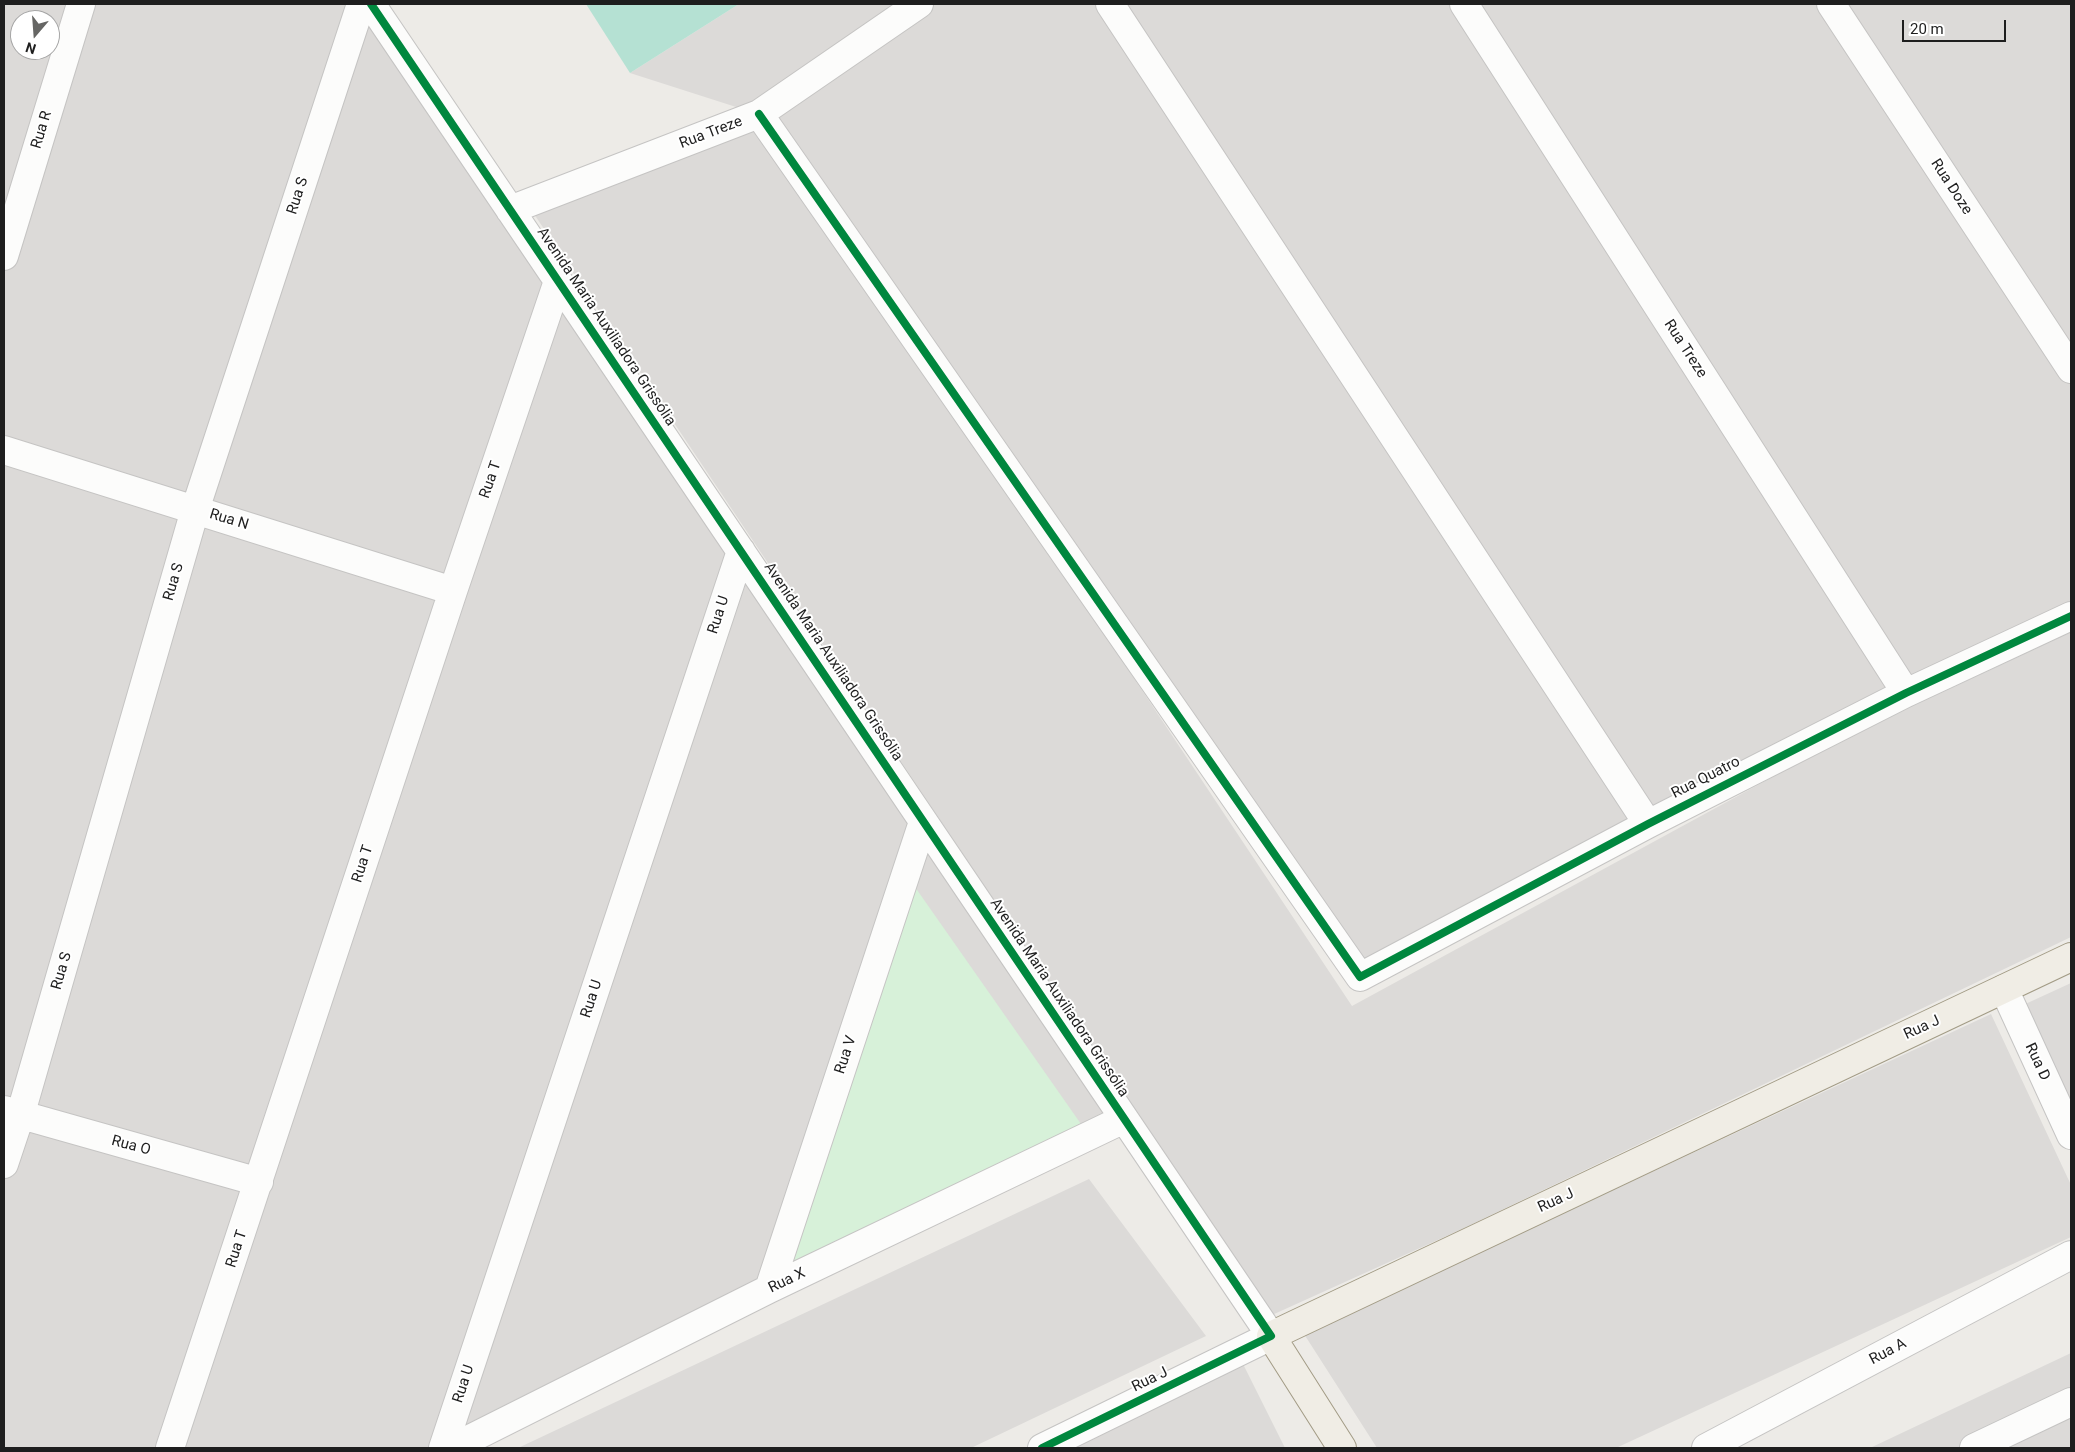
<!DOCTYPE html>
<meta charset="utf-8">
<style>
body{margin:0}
#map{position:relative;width:2075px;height:1452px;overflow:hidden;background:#edebe7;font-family:Roboto,sans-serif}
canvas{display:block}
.frame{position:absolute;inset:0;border:5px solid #1e1e1e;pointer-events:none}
.north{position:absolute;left:10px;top:10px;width:50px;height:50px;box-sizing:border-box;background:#fff;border:1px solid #a5a5a5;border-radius:50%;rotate:198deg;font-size:14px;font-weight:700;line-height:20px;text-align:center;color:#1e1e1e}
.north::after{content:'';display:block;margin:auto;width:18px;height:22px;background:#666664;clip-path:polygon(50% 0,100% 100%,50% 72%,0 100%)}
.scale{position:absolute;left:1902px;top:20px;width:104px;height:22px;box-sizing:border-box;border:2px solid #1e1e1e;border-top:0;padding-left:6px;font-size:15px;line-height:18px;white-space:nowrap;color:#1e1e1e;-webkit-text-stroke:4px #fff;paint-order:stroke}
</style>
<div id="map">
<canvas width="2075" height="1452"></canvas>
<div class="frame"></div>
<div class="north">N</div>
<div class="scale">20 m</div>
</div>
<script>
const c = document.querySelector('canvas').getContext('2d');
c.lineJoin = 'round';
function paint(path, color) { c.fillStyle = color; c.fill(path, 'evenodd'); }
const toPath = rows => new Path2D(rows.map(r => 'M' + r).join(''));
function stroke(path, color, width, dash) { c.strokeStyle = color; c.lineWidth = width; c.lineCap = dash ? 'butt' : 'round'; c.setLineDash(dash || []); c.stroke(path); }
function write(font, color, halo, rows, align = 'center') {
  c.font = font + ' Roboto,sans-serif'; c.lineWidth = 4; c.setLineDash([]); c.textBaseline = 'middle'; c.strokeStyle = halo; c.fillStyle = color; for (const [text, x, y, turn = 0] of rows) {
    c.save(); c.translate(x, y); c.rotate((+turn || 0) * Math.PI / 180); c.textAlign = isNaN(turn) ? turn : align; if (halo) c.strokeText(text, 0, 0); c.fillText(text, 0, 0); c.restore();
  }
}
const residential = toPath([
 [4,4,374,4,1124,1119,435,1448,4,1448],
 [20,20,50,20,50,50,20,50],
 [739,4,2071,4,2071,628,1934,696,2071,632,2071,937,1462,1229,1272,1315,534,214,758,114,630,73],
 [778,143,1360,977,1813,755,1352,1006],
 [2071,983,2071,1111,2021,1006],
 [1991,1014,2071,1185,2071,1237,1616,1448,1377,1448,1304,1334],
 [1089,1179,1206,1336,971,1448,518,1448],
 [2071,1353,2071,1448,1870,1448],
 [1243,1364,1285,1448,1072,1448]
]);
const park = toPath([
 [915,887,1081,1124,788,1268]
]);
const pitch = toPath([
 [586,4,739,4,630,73]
]);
const minor = toPath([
 [371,4,1271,1336,1042,1448],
 [1110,4,1648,824],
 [1464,4,1906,693],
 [1831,4,2071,369],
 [759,114,1360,977,1648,824,1906,693,2071,616],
 [510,210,759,114,919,4],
 [4,256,81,4],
 [4,450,453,591],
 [2004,989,2071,1135],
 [4,1110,259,1182],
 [4,1164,20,1116,195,510,361,4],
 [769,1289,923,822],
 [170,1448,453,591,558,281],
 [443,1448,741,551],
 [452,1448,769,1289,1124,1119],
 [1706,1448,2071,1255],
 [1974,1448,2071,1402]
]);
const major = toPath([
 [1342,1448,1271,1336,2071,957]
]);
const cycleway = toPath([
 [371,4,1271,1336,1042,1448],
 [759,114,1360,977,1648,824,1906,693,2071,616]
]);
const streetNames = [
 ["Rua R",42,130,-73],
 ["Rua Treze",711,133,-21],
 ["Rua Doze",1951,187,57],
 ["Rua S",298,196,-72],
 ["Avenida Maria Auxiliadora Grissólia",606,327,56],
 ["Rua Treze",1685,349,57],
 ["Rua T",491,480,-71],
 ["Rua N",229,520,17],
 ["Rua S",174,582,-74],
 ["Rua U",719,615,-72],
 ["Avenida Maria Auxiliadora Grissólia",833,662,56],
 ["Rua Quatro",1706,778,-27],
 ["Rua T",363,864,-72],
 ["Rua S",62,971,-74],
 ["Avenida Maria Auxiliadora Grissólia",1059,998,56],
 ["Rua U",592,999,-72],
 ["Rua J",1922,1028,-25],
 ["Rua V",846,1055,-72],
 ["Rua D",2037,1062,65],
 ["Rua O",131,1146,15],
 ["Rua J",1556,1201,-25],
 ["Rua T",237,1249,-72],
 ["Rua X",787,1281,-26],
 ["Rua A",1888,1352,-28],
 ["Rua J",1150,1380,-26],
 ["Rua U",464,1384,-72]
];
paint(residential, '#dcdad8');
paint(park, '#d7f1d9');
paint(pitch, '#b5e1d3');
stroke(minor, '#c5c4c3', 30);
stroke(major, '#a29b85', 30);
stroke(minor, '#fcfcfb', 28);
stroke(major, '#f0ede5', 28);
stroke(cycleway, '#00873e', 8);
write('15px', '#1e1e1e', '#fff', streetNames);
</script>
